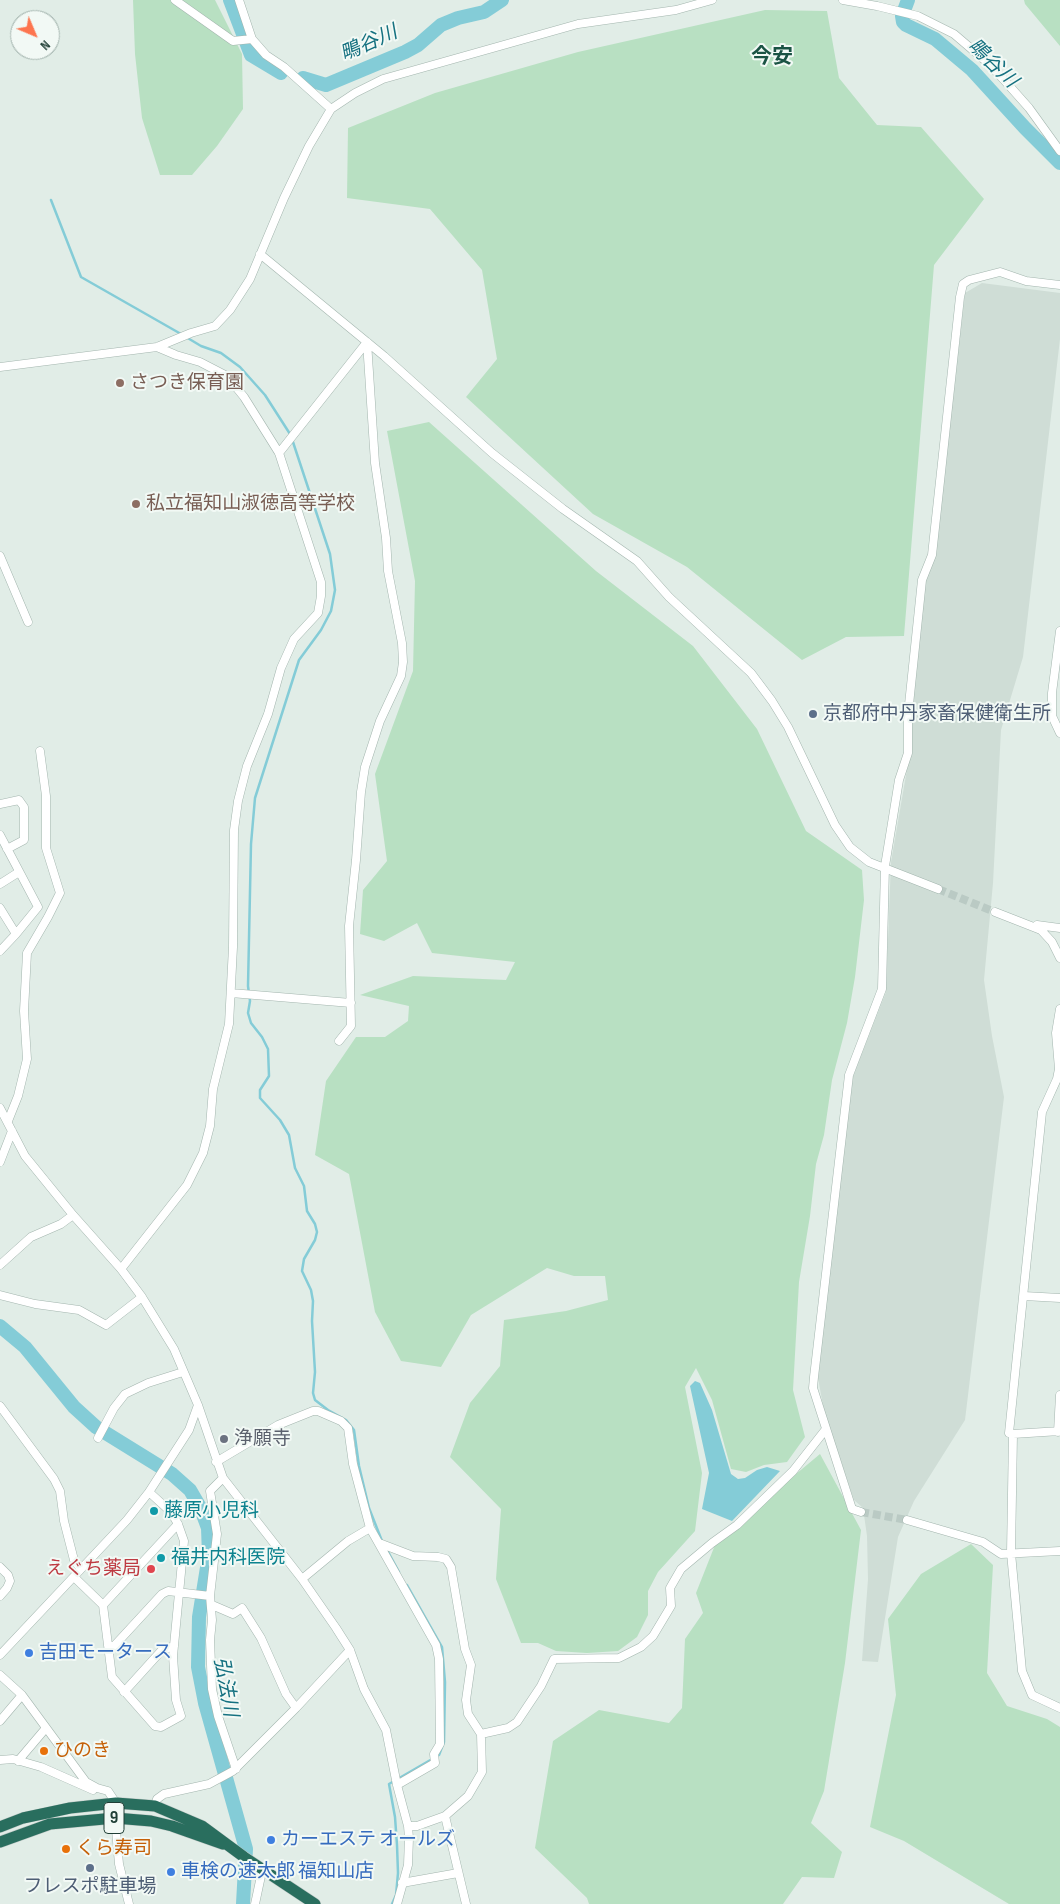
<!DOCTYPE html>
<meta charset="utf-8">
<style>
body{margin:0}
#map{position:relative;width:1060px;height:1904px;overflow:hidden;background:#e1ede7;font-family:"Sofia Sans Condensed",sans-serif}
canvas{display:block}
.north{position:absolute;left:10px;top:10px;width:50px;height:50px;box-sizing:border-box;background:#f2f9f5;border:1px solid #9eafa9;border-radius:50%;rotate:135deg;font-size:14px;font-weight:700;line-height:20px;text-align:center;color:#203f36}
.north::after{content:'';display:block;margin:auto;width:18px;height:22px;background:#fd754f;clip-path:polygon(50% 0,100% 100%,50% 72%,0 100%)}
</style>
<div id="map">
<canvas width="1060" height="1904"></canvas>
<div class="north">N</div>
</div>
<script>
const c = document.querySelector('canvas').getContext('2d');
c.lineJoin = 'round';
function paint(path, color) { c.fillStyle = color; c.fill(path, 'evenodd'); }
const toPath = rows => new Path2D(rows.map(r => 'M' + r).join(''));
function stroke(path, color, width, dash) { c.strokeStyle = color; c.lineWidth = width; c.lineCap = dash ? 'butt' : 'round'; c.setLineDash(dash || []); c.stroke(path); }
function write(font, color, halo, rows, align = 'center') {
  c.font = font + ' "Sofia Sans Condensed","Noto Sans JP",sans-serif'; c.lineWidth = 4; c.setLineDash([]); c.textBaseline = 'middle'; c.strokeStyle = halo; c.fillStyle = color; for (const [text, x, y, turn = 0] of rows) {
    c.save(); c.translate(x, y); c.rotate((+turn || 0) * Math.PI / 180); c.textAlign = isNaN(turn) ? turn : align; if (halo) c.strokeText(text, 0, 0); c.fillText(text, 0, 0); c.restore();
  }
}
const built = toPath([
 [982,283,1060,293,1060,339,1023,657,1001,730,993,883,984,980,992,1036,1004,1097,965,1420,914,1501,898,1537,878,1662,862,1661,868,1579,867,1536,863,1508,854,1500,824,1411,818,1378,823,1323,853,1076,886,992,891,862,910,752,910,694,925,581,935,553,965,293]
]);
const green = toPath([
 [133,0,215,0,242,54,243,109,217,146,192,175,160,175,142,118,135,54],
 [1024,0,1060,0,1060,46,1025,4],
 [765,10,827,11,839,78,877,125,921,127,984,199,934,265,904,636,846,637,802,660,687,567,593,514,466,397,497,359,482,270,430,209,347,198,348,128,435,93,578,52],
 [429,422,596,571,693,646,757,729,806,831,862,870,864,900,855,977,847,1023,832,1080,824,1135,816,1164,810,1216,799,1282,793,1390,805,1437,787,1462,764,1465,746,1472,731,1469,712,1400,696,1368,685,1387,702,1473,695,1531,658,1572,648,1591,648,1615,637,1637,618,1651,587,1653,556,1651,538,1643,521,1643,496,1579,501,1509,450,1457,470,1403,500,1366,504,1320,566,1311,608,1300,605,1276,574,1276,547,1268,471,1315,441,1367,401,1361,375,1312,349,1174,315,1155,326,1081,356,1037,385,1037,408,1021,409,1006,360,995,413,976,506,980,515,962,432,953,417,923,384,941,360,934,363,890,387,861,375,774,413,671,415,581,387,431],
 [820,1454,861,1530,845,1663,824,1791,811,1823,842,1852,834,1878,802,1877,783,1904,589,1904,587,1898,535,1848,553,1741,599,1710,669,1723,682,1708,685,1639,703,1613,696,1593,717,1540],
 [971,1544,993,1565,987,1673,1007,1706,1047,1719,1060,1727,1060,1904,1009,1904,904,1841,870,1827,896,1695,888,1619,921,1574]
]);
const water = toPath([
 [695,1381,700,1383,712,1410,731,1474,738,1479,745,1478,757,1470,767,1467,780,1471,732,1521,702,1509,709,1473,690,1386]
]);
const stream = toPath([
 [51,200,81,277,181,334],
 [186,337,201,346,221,353,240,367,265,395,290,434],
 [292,439,330,554,335,590,331,611,321,630,299,660,255,798,251,844,248,986,250,1001,248,1013,251,1023,262,1037,268,1049,269,1076,260,1090,260,1098,280,1120,289,1135,295,1168,304,1186,307,1211,315,1224,317,1232,315,1240,304,1259,302,1271,311,1290,313,1301,312,1321,315,1372,313,1393,315,1400,328,1410,346,1420,354,1430,359,1466,369,1508,382,1541],
 [386,1548,399,1572],
 [392,1904,396,1895,398,1873,397,1845,395,1817,389,1784,439,1755,444,1742,445,1682,442,1647,407,1585]
]);
const river = toPath([
 [230,0,251,55,281,73],
 [908,0,902,16,903,22,906,25,935,39,972,70,1025,128,1060,163],
 [303,78,326,85,405,52,418,45,441,25,458,18,484,12,502,0],
 [0,1326,25,1347,74,1407,96,1427,172,1474,190,1490,201,1509,208,1528,209,1555,199,1617,198,1667,205,1703,246,1849,243,1904]
]);
const minorTunnel = toPath([
 [938,889,995,912],
 [861,1512,907,1520]
]);
const minor = toPath([
 [175,0,233,41,252,39],
 [239,0,252,39,266,55,284,67,331,109],
 [843,0,877,6,918,16,954,34,988,63,1005,81,1029,108,1060,151],
 [260,254,384,356,492,453,563,509,637,561,669,597,751,673,772,701,788,727,835,825,850,847,869,862,938,889],
 [0,367,157,347,191,333,215,326,230,310,250,279,284,198,309,146,331,109,355,93,383,79,578,24,676,10,712,0],
 [279,453,367,342],
 [0,556,28,622],
 [1060,631,1052,693,1052,716,1060,733],
 [0,804,19,800,24,807,24,840,7,849],
 [0,835,38,907,16,934,0,908],
 [0,884,19,872],
 [995,912,1041,930,1052,942,1060,958],
 [1037,925,1060,928],
 [0,951,16,934],
 [231,993,351,1003],
 [339,1041,351,1026,349,926,356,860,361,792,365,767,380,721,401,676,403,662,402,643,388,571,386,538,375,463,367,342],
 [1060,1064,1057,1079,1042,1112,1009,1433,1013,1434,1011,1553,1022,1671,1032,1695,1060,1708],
 [1059,1069,1056,1033,1060,1009],
 [0,1108,25,1156,73,1215,121,1269,142,1297,174,1349,198,1405,189,1430,149,1492,127,1520,81,1569],
 [8,1121,18,1096,27,1059,24,1011,27,953,48,917,60,893,46,848,46,796,40,751],
 [0,1162,12,1131],
 [0,1265,31,1237,61,1224,73,1215],
 [121,1269,187,1185,203,1153,210,1126,213,1089,229,1024,233,947,234,830,238,801,247,766,268,714,281,668,294,639,318,613,321,596,321,582,279,453,244,397,227,376,200,362,176,355,157,347],
 [0,1295,35,1304,79,1310,106,1325,142,1297],
 [1024,1296,1060,1298],
 [198,1405,223,1478,302,1579,336,1628,350,1650,364,1689,386,1730,397,1785,408,1826,409,1838,408,1865,397,1904],
 [0,1406,54,1479,60,1491,64,1521,74,1560,81,1569,0,1655],
 [1058,1432,1060,1395],
 [1013,1434,1060,1431],
 [98,1438,114,1408,125,1394,148,1383,183,1372],
 [216,1462,278,1425,313,1411,318,1411,341,1421,348,1428,353,1464,370,1528,436,1645,439,1659,440,1744,434,1754,435,1763,397,1785],
 [223,1478,210,1491,217,1534,210,1596,212,1620,210,1640,212,1689,218,1716,236,1769],
 [861,1512,852,1509,813,1388,814,1377,849,1075,882,989,885,866,899,780,908,753,908,714,922,580,932,555,960,297,963,284,969,280,1000,272,1026,281,1060,285],
 [907,1520,983,1542,1001,1554,1060,1551],
 [379,1543,413,1556,438,1557,446,1559,451,1567,465,1649,471,1665,466,1700,468,1714,481,1734,482,1772,468,1796,445,1816,417,1826,408,1826],
 [0,1567,8,1575,10,1581,7,1588,0,1596],
 [74,1577,103,1605,112,1677,155,1726,161,1727,181,1716,176,1700,173,1656,184,1541,178,1524,171,1512,149,1492],
 [302,1579,348,1541,370,1528],
 [103,1605,178,1524],
 [212,1605,233,1614,242,1608,261,1638,286,1694,296,1708],
 [109,1648,115,1645,162,1594,168,1591,210,1596],
 [0,1675,22,1695,86,1782,97,1788,108,1791,116,1803,115,1818,119,1864,129,1904],
 [124,1692,162,1650,174,1646],
 [0,1721,22,1695],
 [481,1734,508,1728,517,1722,541,1686,554,1659,619,1658,641,1647,653,1636,671,1606,670,1588,681,1569,712,1543,737,1525,793,1471,826,1429],
 [0,1760,13,1759,41,1767,93,1790],
 [18,1761,46,1728],
 [155,1806,157,1799,164,1794,209,1784,233,1771,296,1708,350,1650],
 [445,1816,466,1904],
 [402,1883,458,1873],
 [255,1904,261,1876,265,1871]
]);
const highway = toPath([
 [0,1827,23,1818,70,1808,116,1803,155,1806,202,1826,244,1857,315,1904],
 [0,1842,50,1824,115,1818,151,1821,172,1826,223,1844]
]);
const markers = [
 [120,383,5,"#8d6e63"],
 [136,504,5,"#8d6e63"],
 [813,714,5,"#5c6f8a"],
 [224,1439,5,"#6b7280"],
 [154,1511,5,"#0f9aa8"],
 [161,1558,5,"#0f9aa8"],
 [151,1569,5,"#e0444e"],
 [29,1653,5,"#3f7fe0"],
 [44,1751,5,"#e8710a"],
 [271,1840,5,"#3f7fe0"],
 [66,1849,5,"#e8710a"],
 [90,1868,5,"#5c6f8a"],
 [171,1872,5,"#3f7fe0"]
];
const shields = [
 [114,1818,20]
];
const shieldNames = [
 ["9",114,1818]
];
const educationNames = [
 ["さつき保育園",130,383],
 ["私立福知山淑徳高等学校",146,504]
];
const serviceNames = [
 ["京都府中丹家畜保健衛生所",823,714],
 ["フレスポ駐車場",90,1887,"center"]
];
const worshipNames = [
 ["浄願寺",234,1439]
];
const cultureNames = [
 ["藤原小児科",164,1511],
 ["福井内科医院",171,1558]
];
const healthNames = [
 ["えぐち薬局",141,1569]
];
const shopNames = [
 ["吉田モータース",39,1653],
 ["カーエステ オールズ",281,1840],
 ["車検の速太郎 福知山店",181,1872]
];
const foodNames = [
 ["ひのき",54,1751],
 ["くら寿司",76,1849]
];
const waterNames = [
 ["鴫谷川",369,44,-24],
 ["鴫谷川",992,64,44],
 ["弘法川",225,1687,80]
];
const quarterNames = [
 ["今安",772,58]
];
paint(built, '#cfddd6');
paint(green, '#b8e0c2');
paint(water, '#84ccd7');
stroke(stream, '#84ccd7', 2.5);
stroke(river, '#84ccd7', 14);
stroke(minorTunnel, '#bacac4', 8, [8, 4]);
stroke(minor, '#a3b5ae', 9);
stroke(highway, '#c1c9c7', 12);
stroke(minor, '#fff', 8);
stroke(highway, '#296e5e', 11);
for (const [x, y, r, color] of markers) { const dot = new Path2D(); dot.arc(x, y, r, 0, 2 * Math.PI); c.fillStyle = color; c.fill(dot); stroke(dot, '#f2f9f5', 2); }
for (const [x, y, w] of shields) { const box = new Path2D(); box.roundRect(x - w / 2, y - 15.5, w, 31, 4); c.fillStyle = '#f2f9f5'; c.fill(box); stroke(box, '#203f36', 1); }
write('bold 18px', '#203f36', null, shieldNames);
write('19px', '#785e54', '#f2f9f5', educationNames, 'left');
write('19px', '#4e5e75', '#f2f9f5', serviceNames, 'left');
write('19px', '#5b616d', '#f2f9f5', worshipNames, 'left');
write('19px', '#0d838f', '#f2f9f5', cultureNames, 'left');
write('19px', '#be3a42', '#f2f9f5', healthNames, 'right');
write('19px', '#366cbe', '#f2f9f5', shopNames, 'left');
write('19px', '#c56008', '#f2f9f5', foodNames, 'left');
write('italic 20px', '#157180', '#f2f9f5', waterNames);
write('bold 21px', '#1a5344', '#f2f9f5', quarterNames);
</script>
